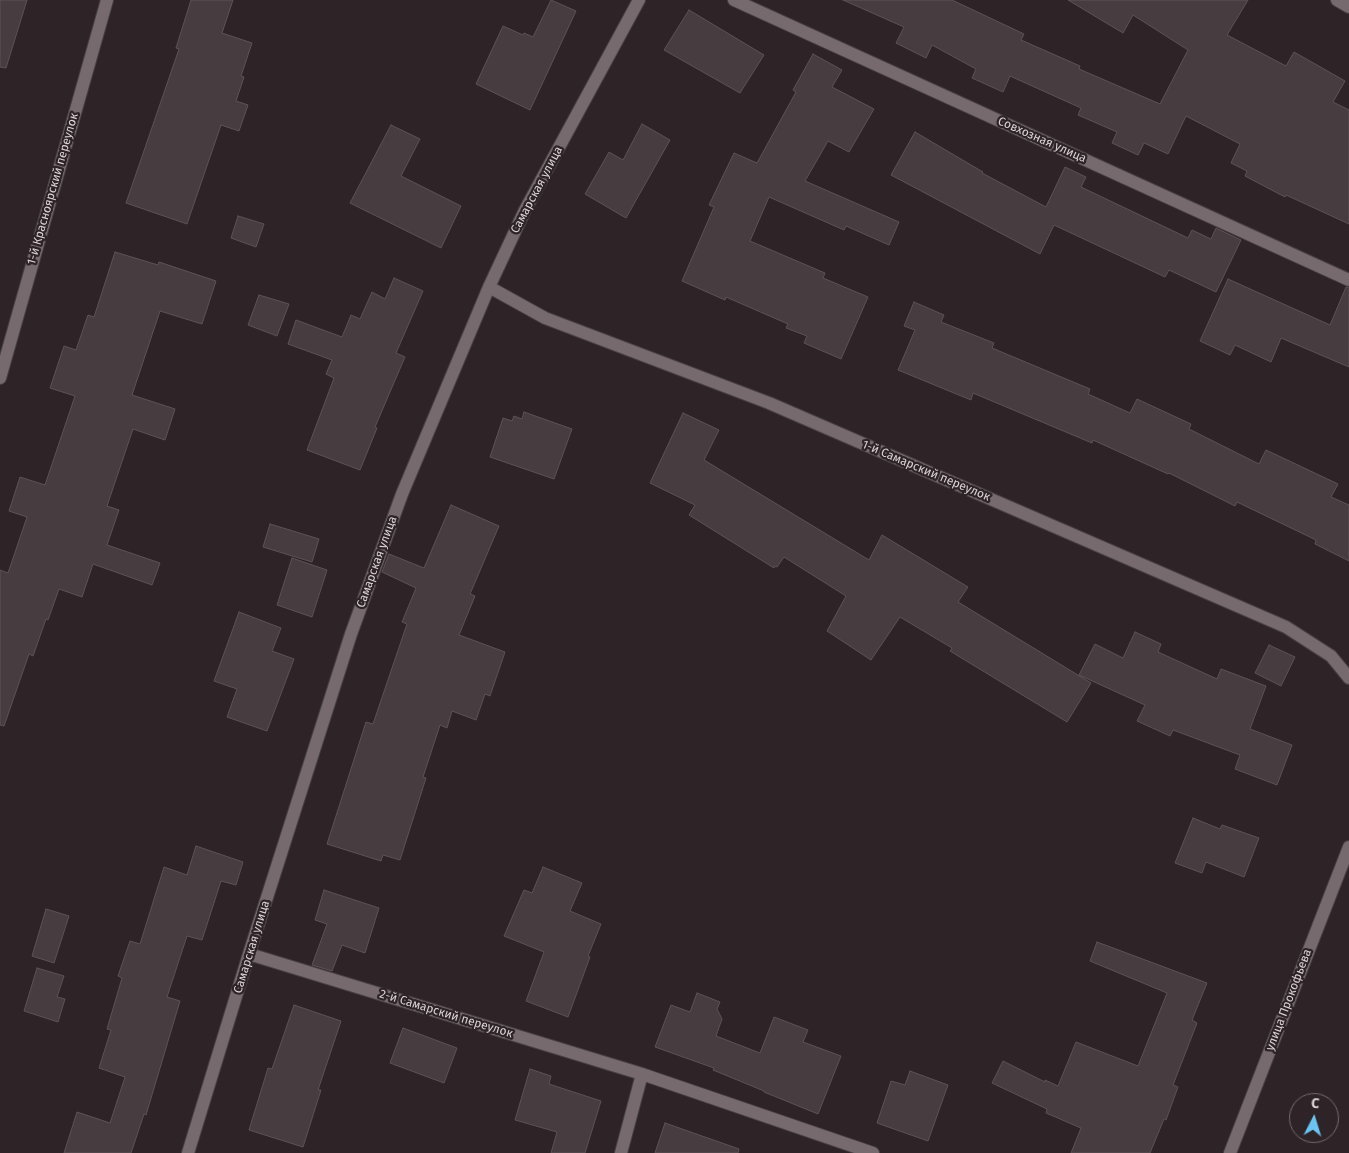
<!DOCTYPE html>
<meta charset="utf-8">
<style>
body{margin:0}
#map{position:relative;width:1349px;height:1153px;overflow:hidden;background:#2e2427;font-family:"Fira Sans",sans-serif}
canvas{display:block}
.north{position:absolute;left:1289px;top:1093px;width:50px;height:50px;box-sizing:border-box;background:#2e2427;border:1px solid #736a6d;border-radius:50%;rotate:5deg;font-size:14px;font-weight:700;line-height:20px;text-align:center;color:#dad3d5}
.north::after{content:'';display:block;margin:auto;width:18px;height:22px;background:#6bc3f2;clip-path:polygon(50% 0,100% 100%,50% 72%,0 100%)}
</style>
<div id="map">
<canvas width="1349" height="1153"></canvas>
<div class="north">С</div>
</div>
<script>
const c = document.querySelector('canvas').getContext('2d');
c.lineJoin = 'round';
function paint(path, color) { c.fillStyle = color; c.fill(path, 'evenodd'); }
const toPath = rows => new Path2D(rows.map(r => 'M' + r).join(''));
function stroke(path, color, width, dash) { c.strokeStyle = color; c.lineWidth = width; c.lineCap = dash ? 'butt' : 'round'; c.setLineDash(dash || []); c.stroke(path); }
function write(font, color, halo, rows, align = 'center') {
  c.font = font + ' "Fira Sans",sans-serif'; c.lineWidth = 4.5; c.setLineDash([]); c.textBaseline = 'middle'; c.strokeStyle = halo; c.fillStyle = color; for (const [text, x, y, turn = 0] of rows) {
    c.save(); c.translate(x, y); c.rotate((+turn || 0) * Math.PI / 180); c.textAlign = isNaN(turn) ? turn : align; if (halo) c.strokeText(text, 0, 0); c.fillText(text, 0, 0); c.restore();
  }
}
const building = toPath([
 [0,0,27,0,6,68,0,67,0,0],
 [191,0,233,0,222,33,252,43,241,76,244,77,236,101,248,105,239,131,221,125,187,224,126,203,179,49,176,48,191,0],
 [551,0,576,11,530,110,476,84,503,26,523,35,524,33,533,37,551,0],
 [843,0,952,0,1024,34,1021,40,1080,66,1079,69,1160,104,1188,50,1133,15,1123,33,1068,0,1248,0,1227,35,1286,66,1294,52,1345,81,1333,102,1349,110,1349,224,1286,195,1285,197,1245,176,1247,171,1231,163,1240,144,1186,116,1168,154,1144,143,1138,155,1112,143,1117,132,1078,115,1081,108,1010,76,1003,92,972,78,976,69,932,45,926,58,896,43,904,27,843,0],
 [689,10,764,55,740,93,664,50,689,10],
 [813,54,842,70,832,87,874,109,849,152,828,141,805,181,899,222,889,245,846,226,844,230,769,197,750,241,825,273,823,278,868,297,841,359,804,343,807,336,786,328,788,324,726,297,725,300,682,281,714,207,709,205,734,153,757,163,796,92,793,90,813,54],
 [642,124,670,140,626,218,585,194,609,152,623,160,642,124],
 [391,125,420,139,401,176,461,206,441,248,350,203,391,125],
 [915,132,983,172,982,173,1046,207,1065,167,1086,177,1081,187,1188,238,1192,230,1211,239,1216,228,1241,240,1216,292,1169,270,1165,277,1054,225,1040,254,891,175,915,132],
 [238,216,264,224,256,247,231,238,238,216],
 [115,252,158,265,159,262,216,281,202,324,160,311,132,395,175,409,165,440,133,429,107,506,119,510,107,545,160,563,152,585,93,564,82,597,59,589,48,620,46,619,33,656,29,654,4,726,0,725,0,570,8,573,27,517,9,511,20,477,45,485,75,396,50,388,64,346,76,350,88,315,94,317,115,252],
 [394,278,423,291,396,353,405,357,375,427,377,428,360,470,307,450,334,378,326,374,332,360,288,344,296,320,342,337,351,315,360,319,372,292,385,299,394,278],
 [1228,279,1330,325,1346,287,1349,288,1349,367,1281,338,1271,362,1235,345,1230,355,1200,341,1228,279],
 [259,295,289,304,277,336,248,325,259,295],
 [914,302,944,315,941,322,994,343,992,348,1090,389,1088,394,1130,413,1137,399,1191,424,1189,429,1259,464,1266,450,1338,484,1331,497,1349,505,1349,561,1315,544,1316,540,1237,502,1235,506,1169,473,1168,474,1093,440,1092,443,973,393,971,400,898,370,915,330,904,326,914,302],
 [524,412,572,429,554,479,490,457,503,418,512,421,514,416,522,419,524,412],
 [683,413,719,430,704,460,869,560,882,535,968,587,958,602,1091,683,1067,722,950,651,952,648,900,617,871,660,827,631,846,596,784,557,777,567,775,566,774,568,689,515,695,505,650,483,683,413],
 [451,505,499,526,470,594,475,596,459,635,505,652,490,696,485,694,476,720,452,711,447,728,440,725,423,777,426,778,400,860,383,855,381,861,327,844,366,722,373,724,407,624,402,622,416,588,382,572,389,554,424,568,451,505],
 [270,524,319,539,312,562,263,547,270,524],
 [292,558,327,570,312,617,277,605,292,558],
 [239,612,281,628,272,651,294,659,267,731,227,717,237,689,214,681,239,612],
 [1135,632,1161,644,1158,652,1217,679,1221,669,1266,686,1250,729,1292,745,1277,785,1235,769,1240,755,1173,730,1170,736,1137,721,1145,705,1079,675,1095,644,1123,658,1135,632],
 [1269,645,1295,657,1281,686,1255,673,1269,645],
 [1193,818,1220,829,1222,825,1259,838,1244,877,1206,862,1202,873,1175,863,1193,818],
 [196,846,243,862,236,885,221,881,202,940,187,936,167,997,180,1001,146,1115,144,1114,131,1153,64,1153,77,1112,110,1123,125,1077,99,1068,111,1030,107,1029,122,978,118,976,130,941,140,944,164,867,187,875,196,846],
 [543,867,582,883,570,911,601,924,588,956,590,957,568,1017,526,1001,544,952,504,936,524,890,532,893,543,867],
 [324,890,379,908,365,953,342,945,332,971,312,965,327,924,315,920,324,890],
 [46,909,69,916,54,963,32,956,46,909],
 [1097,942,1207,983,1192,1020,1197,1023,1173,1085,1178,1087,1166,1120,1164,1119,1150,1153,1071,1153,1081,1128,1046,1113,1047,1109,992,1083,1003,1061,1045,1082,1045,1080,1058,1086,1076,1042,1138,1066,1167,993,1090,961,1097,942],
 [37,968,64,976,57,997,65,999,58,1022,24,1011,37,968],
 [697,993,720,1002,717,1009,722,1019,716,1036,760,1053,774,1017,808,1030,803,1042,841,1056,818,1114,764,1092,764,1091,713,1070,714,1068,655,1047,671,1005,690,1012,697,993],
 [294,1005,341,1021,318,1090,321,1090,303,1147,249,1130,268,1068,272,1069,294,1005],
 [403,1028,457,1048,444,1083,390,1063,403,1028],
 [530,1069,551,1076,549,1084,601,1101,585,1153,551,1153,557,1132,515,1120,530,1069],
 [910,1071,948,1085,928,1141,877,1123,891,1081,905,1085,910,1071],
 [665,1123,739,1149,738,1153,655,1153,665,1123]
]);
const minor = toPath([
 [734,0,1349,280],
 [1337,0,1349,7],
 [489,287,545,318,769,403,1286,627,1331,656,1349,678],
 [0,378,107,0],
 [249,954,642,1074,873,1153],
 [188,1153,249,954,351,634,402,494,489,287,525,210,639,0],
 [621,1153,642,1074],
 [1230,1153,1349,847]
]);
const streetNames = [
 ["Совхозная улица",1042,140,24],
 ["1-й Красноярский переулок",53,189,-74],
 ["Самарская улица",537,190,-62],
 ["1-й Самарский переулок",926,471,23],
 ["Самарская улица",377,562,-70],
 ["Самарская улица",252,947,-73],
 ["улица Прокофьева",1289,1000,-69],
 ["2-й Самарский переулок",446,1014,17]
];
paint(building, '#473c3f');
stroke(building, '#5e5256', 1);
stroke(minor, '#494043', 14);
stroke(minor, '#766a6e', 12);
write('12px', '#dad3d5', '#2e2427', streetNames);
</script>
